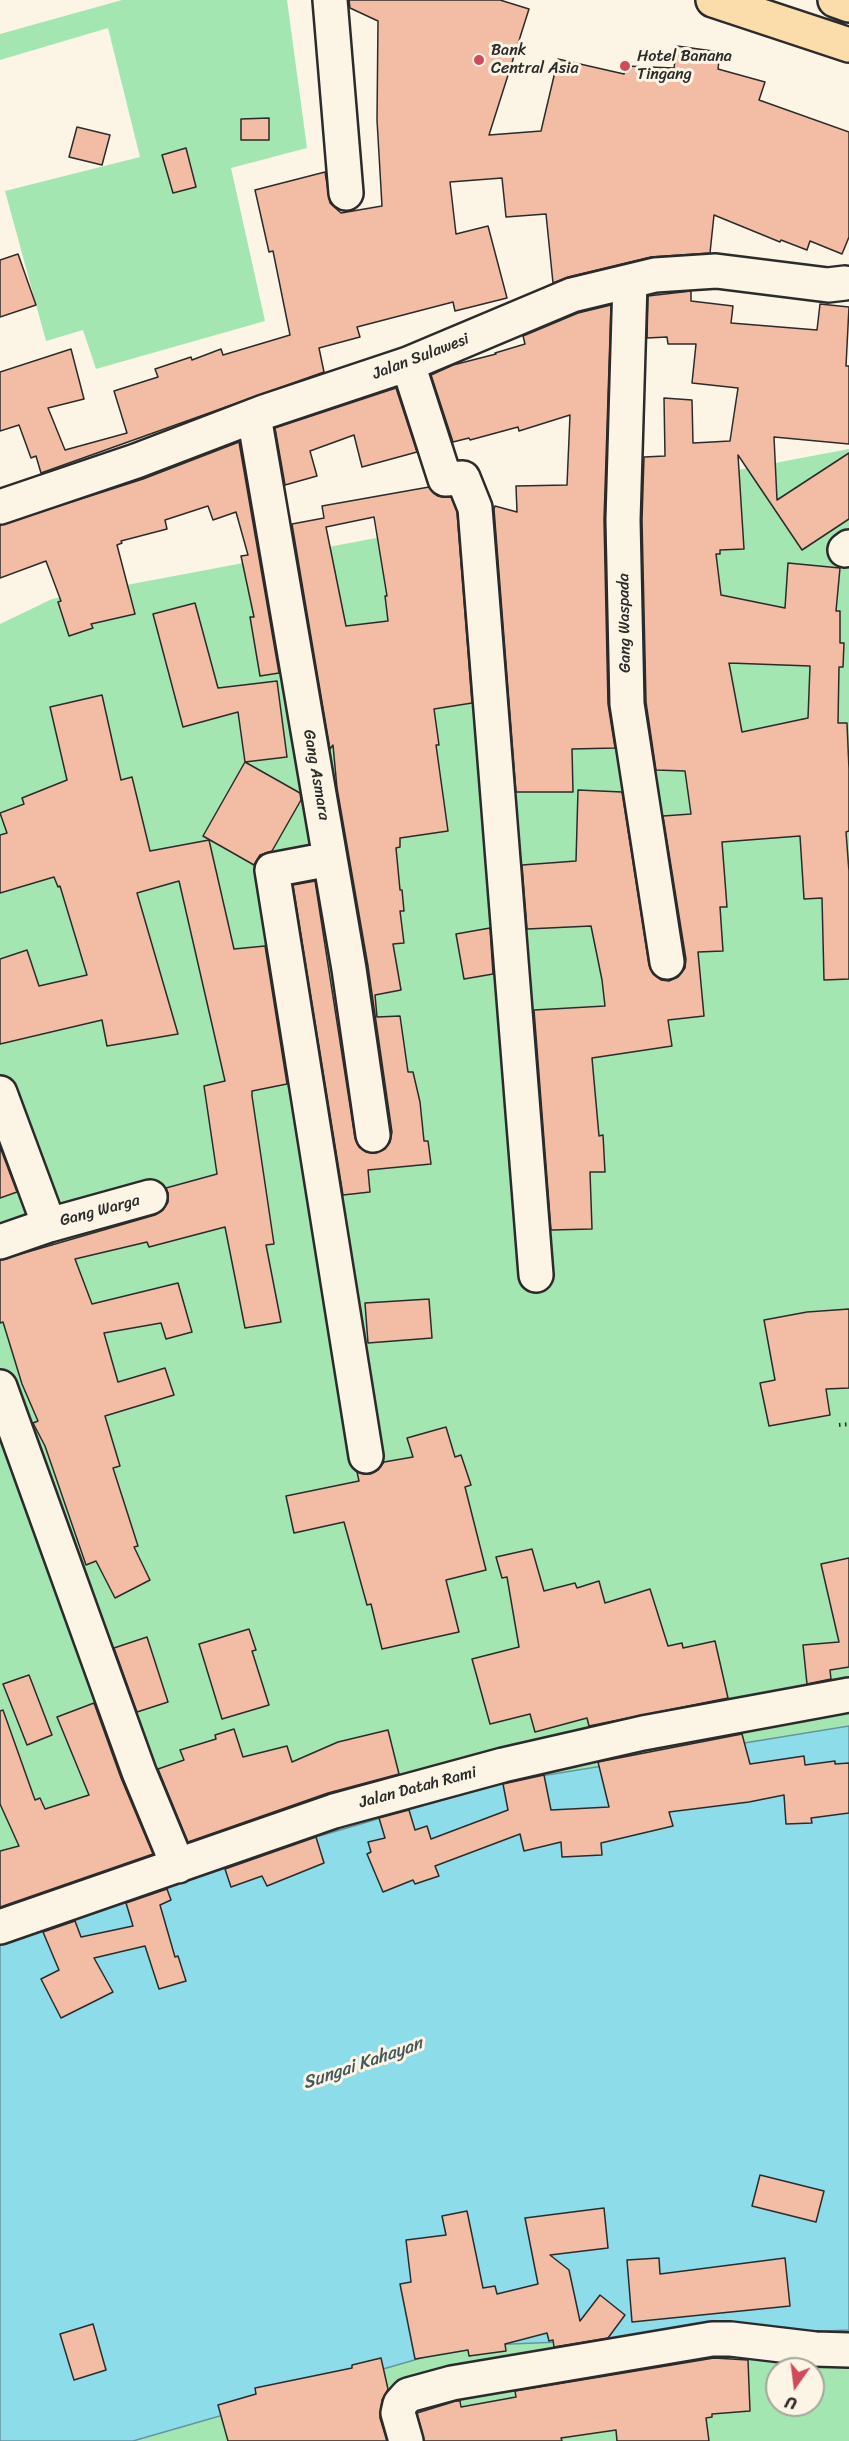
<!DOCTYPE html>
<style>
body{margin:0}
#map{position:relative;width:849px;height:2441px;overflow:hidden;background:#fcf5e5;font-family:Sriracha,sans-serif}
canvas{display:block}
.north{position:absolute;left:765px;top:2357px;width:60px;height:60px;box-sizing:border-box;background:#fcf5e5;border:2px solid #a8a49b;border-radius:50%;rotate:194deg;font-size:16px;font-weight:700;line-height:24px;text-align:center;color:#2b2b2b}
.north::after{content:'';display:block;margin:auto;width:21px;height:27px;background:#d1495b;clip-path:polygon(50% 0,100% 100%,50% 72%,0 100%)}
</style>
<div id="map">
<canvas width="849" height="2441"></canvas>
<div class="north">U</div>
</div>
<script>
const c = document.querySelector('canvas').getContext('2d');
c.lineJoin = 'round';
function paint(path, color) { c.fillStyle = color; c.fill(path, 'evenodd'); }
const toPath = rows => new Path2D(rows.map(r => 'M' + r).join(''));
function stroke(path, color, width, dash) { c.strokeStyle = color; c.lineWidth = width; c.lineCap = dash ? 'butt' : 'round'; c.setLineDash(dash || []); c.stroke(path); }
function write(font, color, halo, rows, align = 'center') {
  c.font = font + ' Sriracha,sans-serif'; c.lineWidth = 6; c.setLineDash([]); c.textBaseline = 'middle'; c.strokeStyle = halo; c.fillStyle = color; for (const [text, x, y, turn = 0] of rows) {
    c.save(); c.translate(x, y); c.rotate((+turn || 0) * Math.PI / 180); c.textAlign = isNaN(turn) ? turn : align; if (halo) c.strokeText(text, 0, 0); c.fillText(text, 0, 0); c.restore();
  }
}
const green = toPath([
 [122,0,287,0,307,148,231,168,265,321,96,369,83,330,46,341,5,191,140,157,108,28,0,60,0,34],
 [849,449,849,1726,504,1782,0,1933,0,624,52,599],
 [849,2330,849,2441,133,2441,463,2346],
 [777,2369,813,2369,813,2405,777,2405]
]);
const water = toPath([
 [849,1726,849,2330,463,2346,133,2441,0,2441,0,1933,159,1883,504,1782,849,1726]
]);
const building = toPath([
 [349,0,500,0,529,9,489,135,541,131,558,59,624,74,625,66,674,68,677,46,720,52,718,69,765,82,759,100,849,132,849,237,842,254,810,241,807,250,781,240,780,242,714,215,710,253,651,257,568,277,553,283,546,214,506,217,502,178,450,182,456,234,488,226,507,298,455,311,453,302,357,327,360,337,319,348,324,372,41,473,36,456,31,458,19,425,0,431,0,372,71,349,84,399,48,408,65,450,127,433,114,391,158,377,155,369,191,357,192,360,221,349,223,355,290,335,273,251,269,252,255,190,325,172,330,203,341,213,382,206,377,120,378,21,350,8,349,0],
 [269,118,269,140,241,140,241,119,269,118],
 [77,127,110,135,102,165,69,157,77,127],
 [186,148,196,187,173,193,162,155,186,148],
 [18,254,36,305,0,317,0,260,18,254],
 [691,291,691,301,733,306,731,323,817,330,820,304,849,307,846,366,849,366,849,444,774,437,777,500,849,453,849,519,802,550,738,455,744,549,720,550,720,554,716,554,721,595,785,608,788,563,840,568,836,611,840,611,840,643,844,643,843,667,839,667,838,723,847,723,849,769,849,831,846,832,849,871,849,979,824,980,822,898,804,899,800,836,722,842,727,907,720,907,723,951,698,952,704,1016,668,1020,672,1046,592,1058,599,1136,603,1135,605,1172,590,1172,592,1229,551,1230,534,1010,605,1006,602,980,591,926,527,929,522,865,576,861,578,790,622,792,649,965,653,974,661,980,669,981,678,977,685,968,686,959,663,816,691,814,685,771,656,770,646,702,642,520,644,457,665,456,664,398,692,400,693,443,730,441,738,388,692,383,696,344,668,344,667,337,647,338,648,296,691,291],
 [729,663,810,666,808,718,742,732,729,663],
 [611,305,604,520,608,704,615,748,572,749,573,792,516,792,494,509,495,506,517,512,516,486,567,485,570,415,519,431,518,427,470,440,469,438,453,442,431,375,453,365,496,354,495,353,525,344,523,336,578,313,611,305],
 [396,388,417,452,362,467,354,435,310,451,317,476,285,485,275,428,396,388],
 [239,442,279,673,260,676,250,617,254,617,241,556,248,555,236,512,213,520,208,506,165,520,167,529,121,541,122,543,117,545,135,614,91,624,93,628,69,636,58,602,61,601,46,561,0,578,0,525,143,479,239,442],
 [429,487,438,496,451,497,457,512,472,703,434,709,439,745,436,745,448,831,400,838,400,847,396,848,400,890,402,890,404,911,400,911,404,943,393,944,401,990,375,995,377,1017,400,1016,408,1072,413,1072,420,1102,424,1141,428,1141,431,1164,368,1170,370,1192,343,1195,293,885,315,881,355,1138,359,1147,366,1152,376,1153,385,1149,390,1142,392,1132,368,966,337,788,333,745,330,749,292,524,324,518,322,506,429,487],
 [374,517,387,596,385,596,388,621,346,626,326,527,374,517],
 [195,603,218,688,277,681,287,757,245,762,238,712,183,727,153,614,195,603],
 [102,695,121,780,132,777,150,851,209,840,234,949,265,946,287,1084,252,1091,252,1096,274,1244,266,1245,281,1322,245,1328,225,1227,149,1247,147,1242,75,1259,92,1304,178,1283,192,1332,166,1339,161,1323,104,1333,118,1382,165,1368,174,1395,105,1416,120,1466,113,1468,138,1546,134,1547,150,1580,115,1598,96,1561,86,1565,45,1446,33,1423,38,1421,22,1384,3,1322,0,1323,0,1260,155,1215,163,1210,168,1202,168,1193,166,1188,217,1174,204,1086,225,1081,179,881,137,893,178,1034,107,1046,102,1020,0,1044,0,959,27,950,39,986,87,975,60,886,58,887,54,877,0,893,0,835,7,833,0,813,24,804,22,798,67,780,50,707,102,695],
 [245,762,300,793,301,800,272,851,260,855,254,865,203,836,245,762],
 [490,928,493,974,464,979,456,934,490,928],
 [0,1147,17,1192,0,1198,0,1147],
 [429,1299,432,1338,368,1343,365,1303,429,1299],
 [849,1309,849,1388,826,1389,830,1415,769,1426,760,1383,775,1380,764,1320,807,1312,849,1309],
 [446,1427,455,1457,461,1455,471,1485,465,1487,486,1570,446,1580,459,1632,382,1649,371,1604,367,1605,344,1522,294,1533,286,1496,359,1481,357,1472,370,1474,378,1470,384,1462,413,1457,407,1438,446,1427],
 [532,1549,544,1591,575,1583,577,1588,599,1581,605,1603,650,1589,668,1646,682,1643,683,1648,715,1641,728,1698,589,1726,587,1718,535,1732,530,1714,490,1724,472,1659,519,1647,507,1577,502,1578,496,1557,532,1549],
 [849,1558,849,1667,830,1670,831,1679,807,1684,803,1645,839,1642,821,1564,849,1558],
 [249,1629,256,1650,252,1651,269,1705,222,1719,199,1644,249,1629],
 [147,1637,168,1702,137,1712,114,1648,147,1637],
 [29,1675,52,1735,27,1745,3,1684,29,1675],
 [94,1703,121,1778,153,1854,0,1907,0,1851,19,1846,0,1804,0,1711,3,1710,35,1800,40,1798,45,1809,89,1795,57,1717,94,1703],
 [234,1729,243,1757,287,1746,292,1762,338,1742,388,1730,399,1774,328,1793,188,1842,158,1769,184,1760,180,1750,216,1739,215,1735,234,1729],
 [742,1734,750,1764,804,1756,805,1765,835,1761,835,1764,849,1763,849,1813,811,1818,812,1823,786,1824,784,1795,749,1802,669,1812,673,1826,601,1843,602,1855,562,1857,561,1842,524,1851,520,1834,435,1866,439,1876,415,1884,413,1880,383,1892,367,1854,371,1852,368,1842,385,1838,379,1818,409,1810,415,1830,427,1826,431,1839,508,1810,503,1784,544,1775,551,1810,609,1807,598,1762,742,1734],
 [316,1837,324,1863,267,1886,262,1876,231,1887,225,1869,316,1837],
 [167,1889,171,1900,160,1905,175,1957,178,1956,186,1981,159,1989,145,1946,94,1958,113,1992,61,2018,41,1979,59,1970,43,1932,75,1921,81,1937,133,1926,126,1903,167,1889],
 [760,2175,824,2191,816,2222,752,2206,760,2175],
 [604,2208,608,2248,550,2255,569,2270,580,2321,600,2295,625,2315,608,2338,554,2347,553,2340,549,2341,547,2333,505,2344,506,2351,469,2356,468,2350,415,2359,400,2284,411,2282,406,2240,446,2235,442,2216,467,2211,483,2288,495,2286,497,2294,538,2284,525,2218,604,2208],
 [659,2258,660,2274,785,2258,790,2306,632,2322,627,2260,659,2258],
 [93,2324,106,2370,74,2380,60,2334,93,2324],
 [381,2358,388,2389,382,2400,380,2418,387,2441,228,2441,218,2405,256,2394,255,2388,352,2368,352,2365,381,2358],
 [714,2358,748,2360,750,2411,712,2414,712,2417,706,2418,709,2441,617,2441,616,2430,561,2438,562,2441,424,2441,417,2413,456,2401,460,2401,461,2407,516,2397,515,2391,714,2358]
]);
const path = toPath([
 [839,1425,849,1424]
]);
const minor = toPath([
 [330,0,346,193],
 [630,282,623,520,627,704,667,962],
 [408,364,445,479,463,478,475,508,536,1275],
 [254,416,349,969,373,1135],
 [0,507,136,461,264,412,408,364,572,295,655,275,716,271,828,285,845,283],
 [845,550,849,547],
 [330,859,272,870,366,1456],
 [0,1093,49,1225],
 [0,1242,49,1225,150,1197],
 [0,1387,139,1772,178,1866],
 [0,1927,334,1811,503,1765,643,1733,849,1695],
 [406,2441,398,2413,400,2404,408,2395,452,2383,712,2339,731,2339,815,2349,849,2350]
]);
const major = toPath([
 [713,0,849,45],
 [835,0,849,5]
]);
const markers = [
 [479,60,6,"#d1495b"],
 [625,66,6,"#d1495b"]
];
const poiNames = [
 ["Bank",491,51],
 ["Central Asia",491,69],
 ["Hotel Banana",637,57],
 ["Tingang",637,75]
];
const streetNames = [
 ["Jalan Sulawesi",421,357,-21],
 ["Gang Waspada",625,623,-91],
 ["Gang Asmara",316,775,80],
 ["Gang Warga",100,1211,-15],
 ["Jalan Datah Rami",418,1788,-15]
];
const waterNames = [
 ["Sungai Kahayan",363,2064,-19]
];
paint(green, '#a3e6b1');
paint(water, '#8ddcea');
stroke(water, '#66959e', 1.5);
paint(building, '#f2bda4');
stroke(building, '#2b2b2b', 1.5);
stroke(minor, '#2b2b2b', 38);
stroke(major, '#2b2b2b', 38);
stroke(path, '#2b2b2b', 4, [1.5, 4.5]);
stroke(minor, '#fcf5e5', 33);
stroke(major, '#faddab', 33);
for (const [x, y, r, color] of markers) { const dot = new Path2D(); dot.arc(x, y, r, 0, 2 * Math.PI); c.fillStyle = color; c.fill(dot); stroke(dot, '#fcf5e5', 2); }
write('16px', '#2b2b2b', '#fcf5e5', poiNames, 'left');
write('16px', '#2b2b2b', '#fcf5e5', streetNames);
write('italic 18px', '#44575b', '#fcf5e5', waterNames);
</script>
